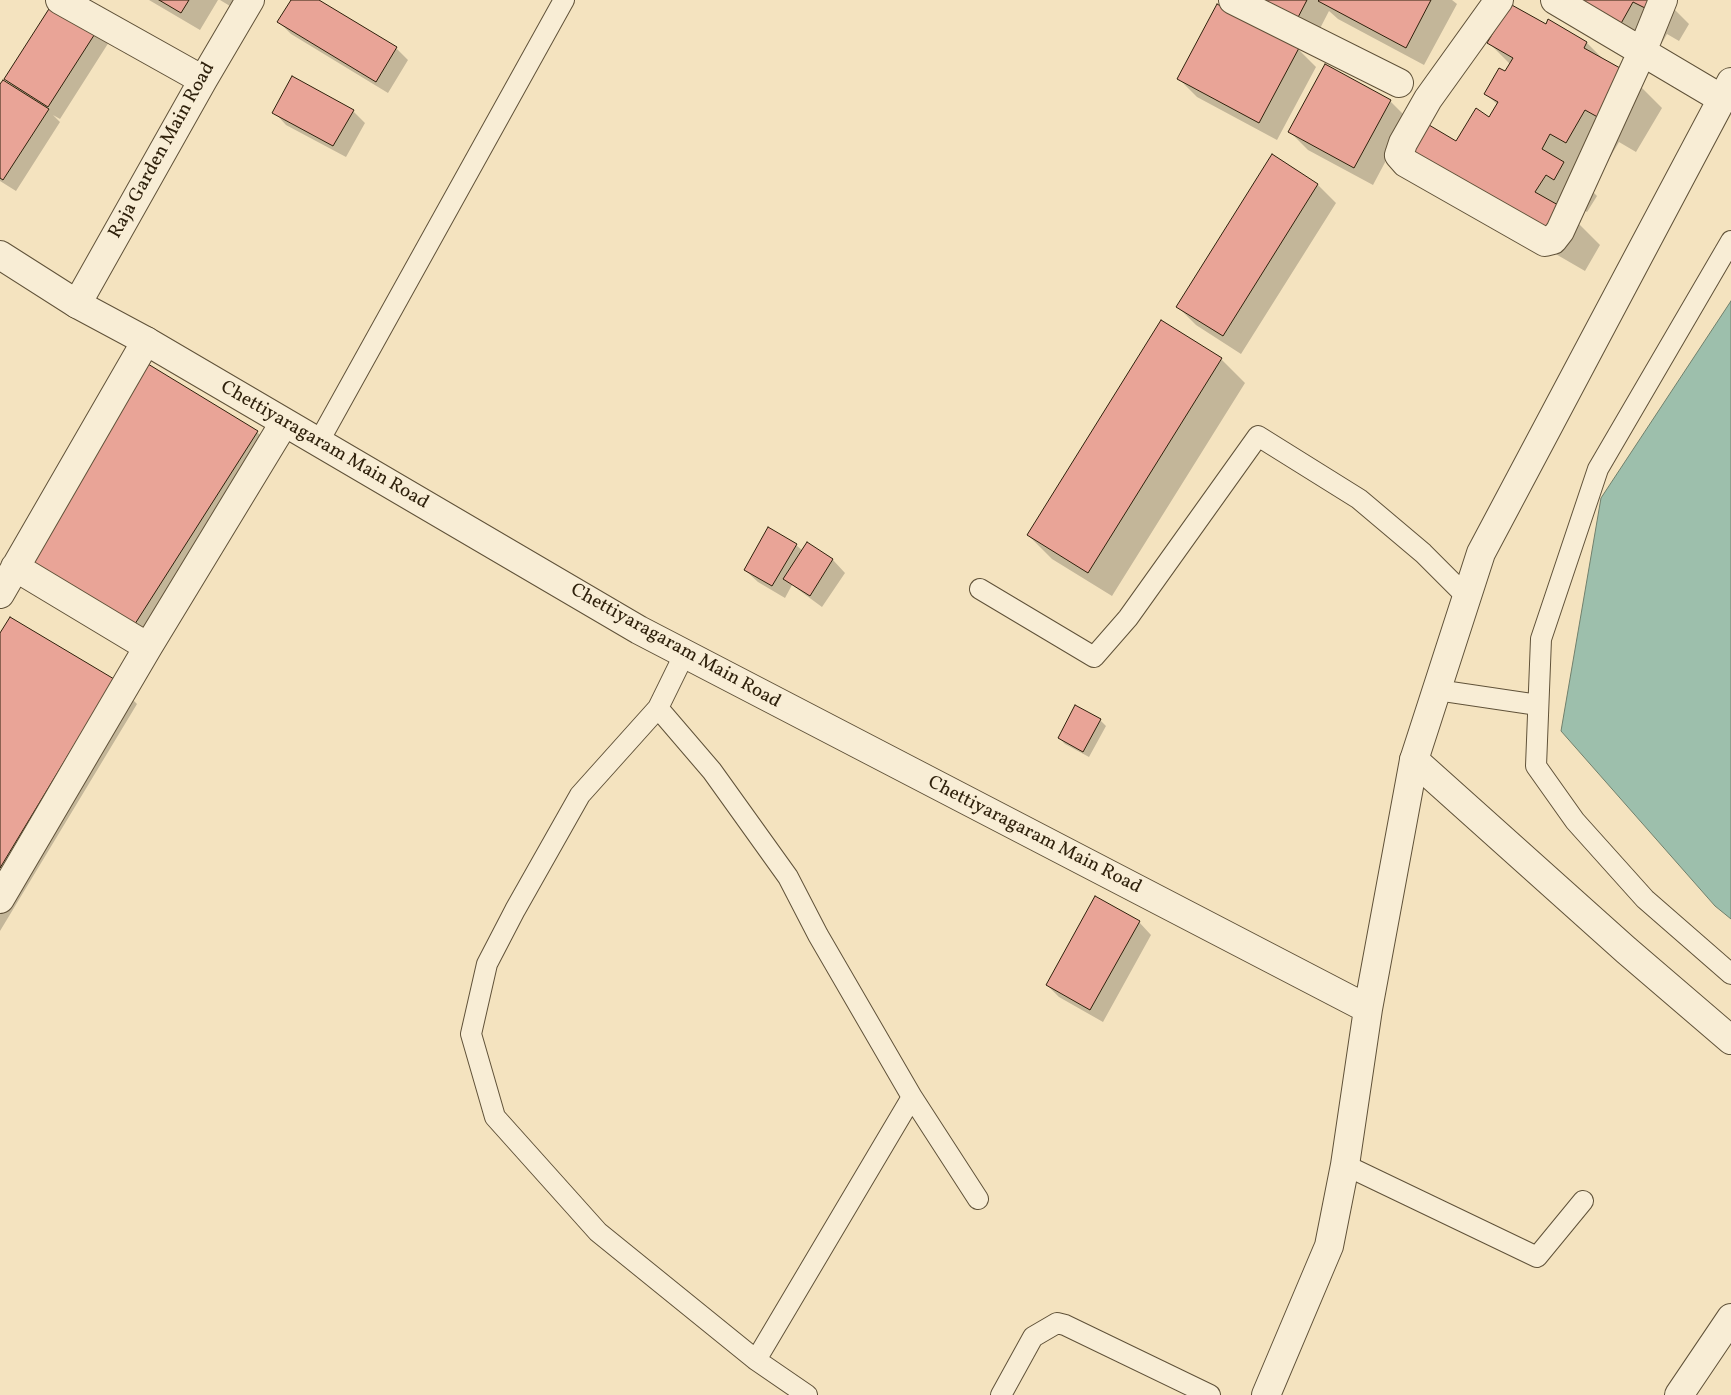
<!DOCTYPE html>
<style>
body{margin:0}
canvas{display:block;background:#f4e3bf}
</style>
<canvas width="1731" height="1395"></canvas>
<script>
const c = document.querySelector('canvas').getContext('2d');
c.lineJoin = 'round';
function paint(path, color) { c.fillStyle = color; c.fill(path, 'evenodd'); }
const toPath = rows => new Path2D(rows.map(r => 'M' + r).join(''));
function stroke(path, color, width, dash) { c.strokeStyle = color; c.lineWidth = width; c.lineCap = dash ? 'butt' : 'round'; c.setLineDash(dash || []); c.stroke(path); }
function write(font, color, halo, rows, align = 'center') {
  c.font = font + ' Vollkorn,serif'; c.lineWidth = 4; c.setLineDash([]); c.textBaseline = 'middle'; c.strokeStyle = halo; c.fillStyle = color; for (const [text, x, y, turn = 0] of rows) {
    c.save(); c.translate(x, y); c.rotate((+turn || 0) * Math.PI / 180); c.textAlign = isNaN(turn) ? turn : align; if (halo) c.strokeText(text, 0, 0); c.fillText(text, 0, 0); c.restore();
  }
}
const water = toPath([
 [1731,301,1731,919,1715,906,1561,731,1601,498,1731,301]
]);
const shadow = toPath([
 [149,0,218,0,200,30],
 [220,0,241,0,235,9],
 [292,0,317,0,396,48,408,60,388,93,291,34,279,22],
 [1228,0,1452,0,1457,4,1424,65,1338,19,1329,11,1312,44],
 [1557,0,1671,0,1669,4,1689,24,1679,41,1667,34,1653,59],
 [54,3,109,42,60,119,53,115,60,122,16,191,0,181,0,86,13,86,5,79],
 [1546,26,1587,43,1605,61,1628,74,1662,108,1636,152,1619,142,1599,176,1578,177,1597,196,1587,212,1579,207,1573,218,1600,245,1585,271,1440,187,1457,143,1490,118,1498,105,1486,94,1506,73,1510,64,1489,43],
 [1298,49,1316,67,1277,140,1197,97,1178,78],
 [1390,101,1408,119,1373,185,1308,150,1290,132],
 [353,111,365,123,346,157,286,125,274,112],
 [1272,156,1318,185,1336,203,1241,354,1196,325,1178,307],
 [1221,359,1245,383,1112,596,1052,559,1028,535],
 [148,366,257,432,281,456,157,650,58,586],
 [808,544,833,560,845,573,822,607,792,585,785,598,758,582,745,570,796,545,803,551],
 [0,636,113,680,137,704,0,931],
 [1100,720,1106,726,1089,757,1065,744,1059,738],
 [1139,922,1151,935,1103,1022,1059,997,1047,985]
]);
const building = toPath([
 [159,0,189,0,181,13,159,0],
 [291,0,319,0,397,47,376,82,277,22,291,0],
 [1242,0,1307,0,1293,27,1242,0],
 [1319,0,1431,0,1406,48,1318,1,1319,0],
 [1573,0,1650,0,1645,8,1633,2,1619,27,1573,0],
 [54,1,98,29,48,107,4,79,54,1],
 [1217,4,1299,48,1259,123,1177,79,1217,4],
 [1510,4,1546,24,1548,19,1587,42,1584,48,1629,73,1603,120,1585,110,1566,143,1550,134,1542,149,1564,162,1554,180,1546,175,1535,192,1567,210,1551,238,1405,154,1424,122,1456,141,1476,108,1489,117,1498,102,1484,94,1499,68,1505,71,1513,58,1487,43,1510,4],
 [1325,64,1391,100,1354,168,1288,132,1325,64],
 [292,76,354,110,333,146,272,113,292,76],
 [3,80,49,109,3,180,0,178,0,84,3,80],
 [1272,154,1318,184,1223,336,1176,307,1272,154],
 [1161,320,1222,358,1088,573,1027,535,1161,320],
 [148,364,258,431,133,627,33,563,148,364],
 [768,527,797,544,772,586,744,570,768,527],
 [807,542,833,559,810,596,783,579,807,542],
 [10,617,114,679,0,868,0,633,10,617],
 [1075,705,1101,719,1083,752,1058,738,1075,705],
 [1095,896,1140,921,1090,1010,1046,985,1095,896]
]);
const service = toPath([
 [1731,241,1598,469,1541,639,1536,766,1575,821,1645,899,1731,974],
 [318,443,564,0],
 [980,589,1094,657,1128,618,1258,436,1359,499,1423,553,1467,597],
 [684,655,658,708,712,771,788,877,818,935,912,1097,756,1360],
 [1437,690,1538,705],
 [658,708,580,795,515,910,487,964,471,1034,495,1117,598,1232,756,1360,807,1395],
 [912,1097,978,1199],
 [1345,1165,1537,1257,1583,1201],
 [1001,1395,1033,1337,1057,1323,1065,1325,1210,1395]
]);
const minor = toPath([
 [60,0,203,80],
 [1233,0,1399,83],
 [1499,0,1428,99,1403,143,1399,155,1406,163,1545,242,1553,240,1560,231,1642,52,1663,0],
 [1555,0,1722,99],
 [77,304,203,80,250,0],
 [15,567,148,647],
 [0,594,146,341],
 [1414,760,1626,950,1731,1040],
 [0,899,148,647,284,423],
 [1679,1395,1731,1318]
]);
const tertiary = toPath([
 [0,255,77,304,146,341,639,630,1368,1009],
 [1266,1395,1329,1246,1345,1165,1368,1009,1414,760,1481,553,1731,82]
]);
const streetNames = [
 ["Raja Garden Main Road",163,151,-61],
 ["Chettiyaragaram Main Road",324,446,30],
 ["Chettiyaragaram Main Road",675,647,29],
 ["Chettiyaragaram Main Road",1034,836,27]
];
paint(water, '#9dbfac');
stroke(water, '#71806c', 1);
paint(shadow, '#0003');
paint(building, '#e9a497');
stroke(building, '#2f210c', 1);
stroke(service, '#605239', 22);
stroke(minor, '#605239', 30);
stroke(tertiary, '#605239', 30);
stroke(service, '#f8edd5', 20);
stroke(minor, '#f8edd5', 28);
stroke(tertiary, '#f8edd5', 28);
write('19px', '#2f210c', '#f8edd5', streetNames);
</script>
